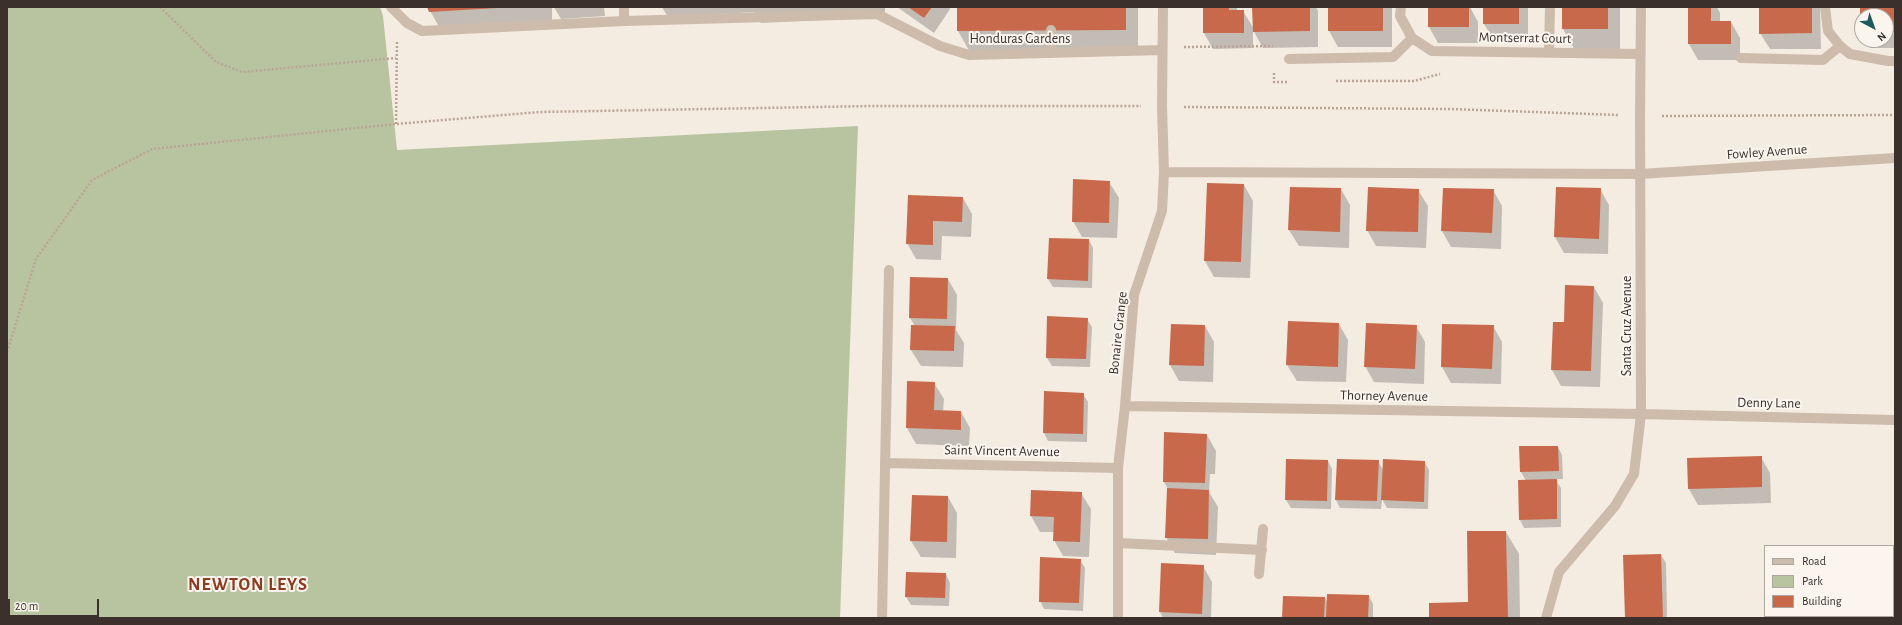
<!DOCTYPE html>
<style>
body{margin:0}
#map{position:relative;width:1902px;height:625px;overflow:hidden;background:#f4ebe1;font-family:"Alegreya Sans",sans-serif}
canvas{display:block}
.frame{position:absolute;inset:0;border:8px solid #3b302b;pointer-events:none}
.legend{position:absolute;left:1764px;top:545px;width:130px;height:72px;box-sizing:border-box;background:#fbf5ee;border:1px solid #aea6a0;margin:0;padding:5px 7px;list-style:none;font-size:12px;color:#3b302b}
.legend li{display:flex;align-items:center;gap:8px;height:20px}
.legend b{width:20px;border:1px solid #aea6a0}
.north{position:absolute;left:1854px;top:8px;width:40px;height:40px;box-sizing:border-box;background:#fbf5ee;border:1px solid #aea6a0;border-radius:50%;rotate:139deg;font-size:11px;font-weight:700;line-height:16px;text-align:center;color:#3b302b}
.north::after{content:'';display:block;margin:auto;width:14px;height:18px;background:#1f5a5e;clip-path:polygon(50% 0,100% 100%,50% 72%,0 100%)}
.scale{position:absolute;left:8px;top:599px;width:91px;height:18px;box-sizing:border-box;border:2px solid #3b302b;border-top:0;padding-left:5px;font-size:12px;line-height:14px;white-space:nowrap;color:#3b302b;-webkit-text-stroke:3px #fbf5ee;paint-order:stroke}
</style>
<div id="map">
<canvas width="1902" height="625"></canvas>
<div class="frame"></div>
<ul class="legend">
<li><b style="height:5px;background:#cdbbac"></b>Road</li>
<li><b style="height:11px;background:#b8c4a0"></b>Park</li>
<li><b style="height:11px;background:#c8694b"></b>Building</li>
</ul>
<div class="north">N</div>
<div class="scale">20 m</div>
</div>
<script>
const c = document.querySelector('canvas').getContext('2d');
c.lineJoin = 'round';
function paint(path, color) { c.fillStyle = color; c.fill(path, 'evenodd'); }
const toPath = rows => new Path2D(rows.map(r => 'M' + r).join(''));
function stroke(path, color, width, dash) { c.strokeStyle = color; c.lineWidth = width; c.lineCap = dash ? 'butt' : 'round'; c.setLineDash(dash || []); c.stroke(path); }
function write(font, color, halo, rows, align = 'center') {
  c.font = font + ' "Alegreya Sans",sans-serif'; c.lineWidth = 4; c.setLineDash([]); c.textBaseline = 'middle'; c.strokeStyle = halo; c.fillStyle = color; for (const [text, x, y, turn = 0] of rows) {
    c.save(); c.translate(x, y); c.rotate((+turn || 0) * Math.PI / 180); c.textAlign = isNaN(turn) ? turn : align; if (halo) c.strokeText(text, 0, 0); c.fillText(text, 0, 0); c.restore();
  }
}
const green = toPath([
 [7,7,380,7,383,16,397,150,858,126,840,618,7,618]
]);
const shadow = toPath([
 [428,7,552,7,552,22,443,34],
 [554,7,604,7,605,16,561,19],
 [662,7,885,7,885,17,761,23,754,12,668,17],
 [897,7,949,7,950,9,934,33],
 [958,7,1138,7,1138,52,971,54,958,31],
 [1204,7,1237,7,1237,11,1243,11,1254,29,1253,7,1316,7,1318,11,1318,47,1263,48,1253,30,1253,48,1213,49,1204,33],
 [1329,7,1392,7,1392,47,1338,47,1329,31],
 [1429,7,1470,7,1478,22,1478,43,1438,43,1429,27],
 [1484,7,1528,7,1528,40,1494,40,1484,24],
 [1563,7,1620,7,1620,52,1576,52,1563,29],
 [1689,7,1717,7,1720,13,1720,22,1731,22,1740,38,1740,60,1698,60,1689,44],
 [1760,7,1820,7,1821,49,1770,49,1760,33],
 [1861,7,1895,7,1895,48,1870,48,1866,40,1886,40,1886,16,1862,16,1862,34],
 [1109,182,1119,198,1117,238,1082,237,1073,221],
 [1244,185,1253,201,1250,278,1214,277,1205,261],
 [1341,189,1350,205,1349,248,1299,246,1289,230],
 [1444,189,1493,190,1502,206,1501,249,1451,247,1442,231],
 [1600,189,1609,205,1608,254,1564,253,1555,237],
 [1418,190,1428,206,1426,248,1376,246,1367,230],
 [909,196,963,198,972,214,971,237,942,236,941,260,916,259,907,243],
 [1089,240,1093,248,1092,288,1053,287,1048,279],
 [948,279,957,295,956,330,964,343,963,367,921,366,911,350,915,326,910,318],
 [1594,287,1603,303,1600,387,1561,386,1552,370,1554,323,1565,323],
 [1087,319,1092,327,1090,367,1052,366,1047,358],
 [1339,324,1348,340,1346,382,1297,381,1287,365],
 [1443,325,1493,326,1502,342,1501,384,1451,383,1442,367],
 [1205,326,1214,342,1213,382,1179,381,1170,365],
 [1416,326,1425,342,1424,384,1374,382,1365,366],
 [908,382,934,383,944,399,943,411,961,412,970,428,969,446,916,444,907,428],
 [1083,394,1088,402,1087,442,1048,441,1044,433],
 [1207,435,1216,451,1215,474,1210,474,1209,492,1218,507,1216,555,1175,553,1166,537,1168,489,1164,482],
 [1558,447,1562,455,1563,479,1555,479,1561,488,1561,527,1524,528,1520,520,1526,481,1521,472],
 [1761,457,1770,473,1771,503,1698,505,1689,489],
 [1328,461,1332,469,1331,509,1291,508,1286,500],
 [1378,461,1383,470,1424,461,1429,470,1428,509,1387,508,1382,499,1381,509,1340,508,1336,500],
 [1032,491,1081,493,1091,509,1089,557,1063,556,1054,540,1054,532,1040,532,1031,516],
 [948,497,957,513,956,558,921,557,911,541],
 [1506,532,1519,554,1520,618,1430,618,1469,603],
 [1661,555,1666,563,1667,618,1626,618],
 [1080,560,1085,568,1083,611,1044,609,1040,601],
 [1203,566,1212,582,1211,618,1163,618,1160,612],
 [946,574,950,583,949,606,911,605,906,597],
 [1369,596,1373,604,1373,618,1283,618,1325,598,1328,603]
]);
const building = toPath([
 [427,7,497,7,497,8,429,12],
 [908,7,932,7,924,18],
 [957,7,1126,7,1126,30,957,31],
 [1203,7,1229,7,1229,10,1244,10,1244,33,1203,33],
 [1252,7,1310,7,1310,31,1253,32],
 [1328,7,1383,7,1383,31,1328,31],
 [1428,7,1469,7,1469,27,1428,27],
 [1483,7,1519,7,1519,24,1483,24],
 [1562,7,1608,7,1608,29,1562,29],
 [1688,7,1711,7,1711,21,1731,21,1731,44,1688,44],
 [1759,7,1812,7,1812,33,1759,34],
 [1860,7,1895,8,1895,32,1886,32,1886,16,1862,16,1862,32,1860,32],
 [1073,179,1110,181,1109,223,1072,222],
 [1207,183,1244,184,1241,262,1204,261],
 [1290,187,1341,188,1340,232,1288,230],
 [1368,187,1419,189,1418,232,1366,231],
 [1556,187,1601,188,1599,239,1554,237],
 [1443,188,1494,189,1492,233,1441,231],
 [908,195,963,197,962,222,933,221,933,245,906,244],
 [1049,238,1089,239,1088,281,1047,279],
 [910,277,948,278,947,319,909,318],
 [1565,285,1594,286,1591,371,1551,370,1553,322,1564,322],
 [1047,316,1088,318,1086,359,1046,358],
 [1288,321,1339,323,1338,367,1286,365],
 [1366,323,1417,325,1415,369,1364,367],
 [1171,324,1205,325,1204,366,1169,365],
 [1442,324,1494,325,1492,369,1441,367],
 [911,325,955,326,954,351,910,350],
 [907,381,935,382,934,410,961,411,961,430,906,428],
 [1044,391,1084,393,1083,434,1043,433],
 [1164,432,1207,434,1205,483,1163,482],
 [1519,446,1558,446,1559,471,1520,472],
 [1762,456,1762,487,1688,489,1687,458],
 [1286,459,1328,460,1327,501,1285,500],
 [1337,459,1379,460,1377,501,1335,500],
 [1383,459,1425,461,1424,502,1381,500],
 [1557,479,1557,519,1519,520,1518,480],
 [1167,488,1209,490,1208,539,1165,538],
 [1031,490,1082,492,1080,542,1053,541,1054,517,1030,516],
 [912,495,948,496,947,542,910,541],
 [1467,531,1506,531,1508,618,1429,618,1429,603,1468,602],
 [1661,554,1663,618,1625,618,1623,555],
 [1040,557,1081,559,1079,603,1039,602],
 [1161,563,1204,565,1202,614,1159,612],
 [906,572,946,573,945,598,905,597],
 [1327,594,1369,595,1368,618,1326,618],
 [1283,596,1325,597,1324,618,1282,618]
]);
const path = toPath([
 [160,7,216,62,242,72,396,58],
 [1184,47,1273,46],
 [1274,73,1274,82,1287,82],
 [1336,81,1414,81,1440,74],
 [1184,107,1450,109,1619,115],
 [1662,116,1895,115],
 [396,124,397,41],
 [7,352,36,259,92,180,152,149,396,124,539,112,873,106,1141,106]
]);
const service = toPath([
 [1549,52,1550,7],
 [1051,53,1051,30],
 [1741,58,1823,60,1840,46],
 [1289,59,1393,57,1412,38],
 [1118,543,1262,550],
 [1259,574,1263,529]
]);
const minor = toPath([
 [391,7,407,23,422,31,624,21,877,14,940,46,969,55,1162,50],
 [1401,7,1400,16,1412,38,1432,51,1640,54],
 [1825,7,1828,31,1840,46,1850,54,1888,61,1895,61],
 [624,21,624,7],
 [1164,172,1640,174,1895,158],
 [1125,406,1641,414,1895,420],
 [885,463,1118,468],
 [882,618,889,270],
 [1118,618,1118,468,1125,406,1134,295,1162,211,1164,172,1162,106,1163,7],
 [1546,618,1559,572,1615,506,1634,474,1641,414,1640,116,1641,7]
]);
const streetNames = [
 ["Montserrat Court",1525,38,1],
 ["Honduras Gardens",1020,39],
 ["Fowley Avenue",1767,152,-4],
 ["Santa Cruz Avenue",1627,326,-90],
 ["Bonaire Grange",1118,333,-84],
 ["Thorney Avenue",1384,396,1],
 ["Denny Lane",1769,403,1],
 ["Saint Vincent Avenue",1002,451,1]
];
const districtNames = [
 ["NEWTON LEYS",248,585]
];
paint(green, '#b8c4a0');
paint(shadow, '#0003');
paint(building, '#c8694b');
stroke(path, '#b9a596', 2.5, [2, 2]);
stroke(service, '#cdbbac', 10);
stroke(minor, '#cdbbac', 10);
write('14px', '#3b302b', '#fbf5ee', streetNames);
c.letterSpacing = '1px';
write('bold 18px', '#8c3b22', '#fbf5ee', districtNames);
c.letterSpacing = '0px';
</script>
